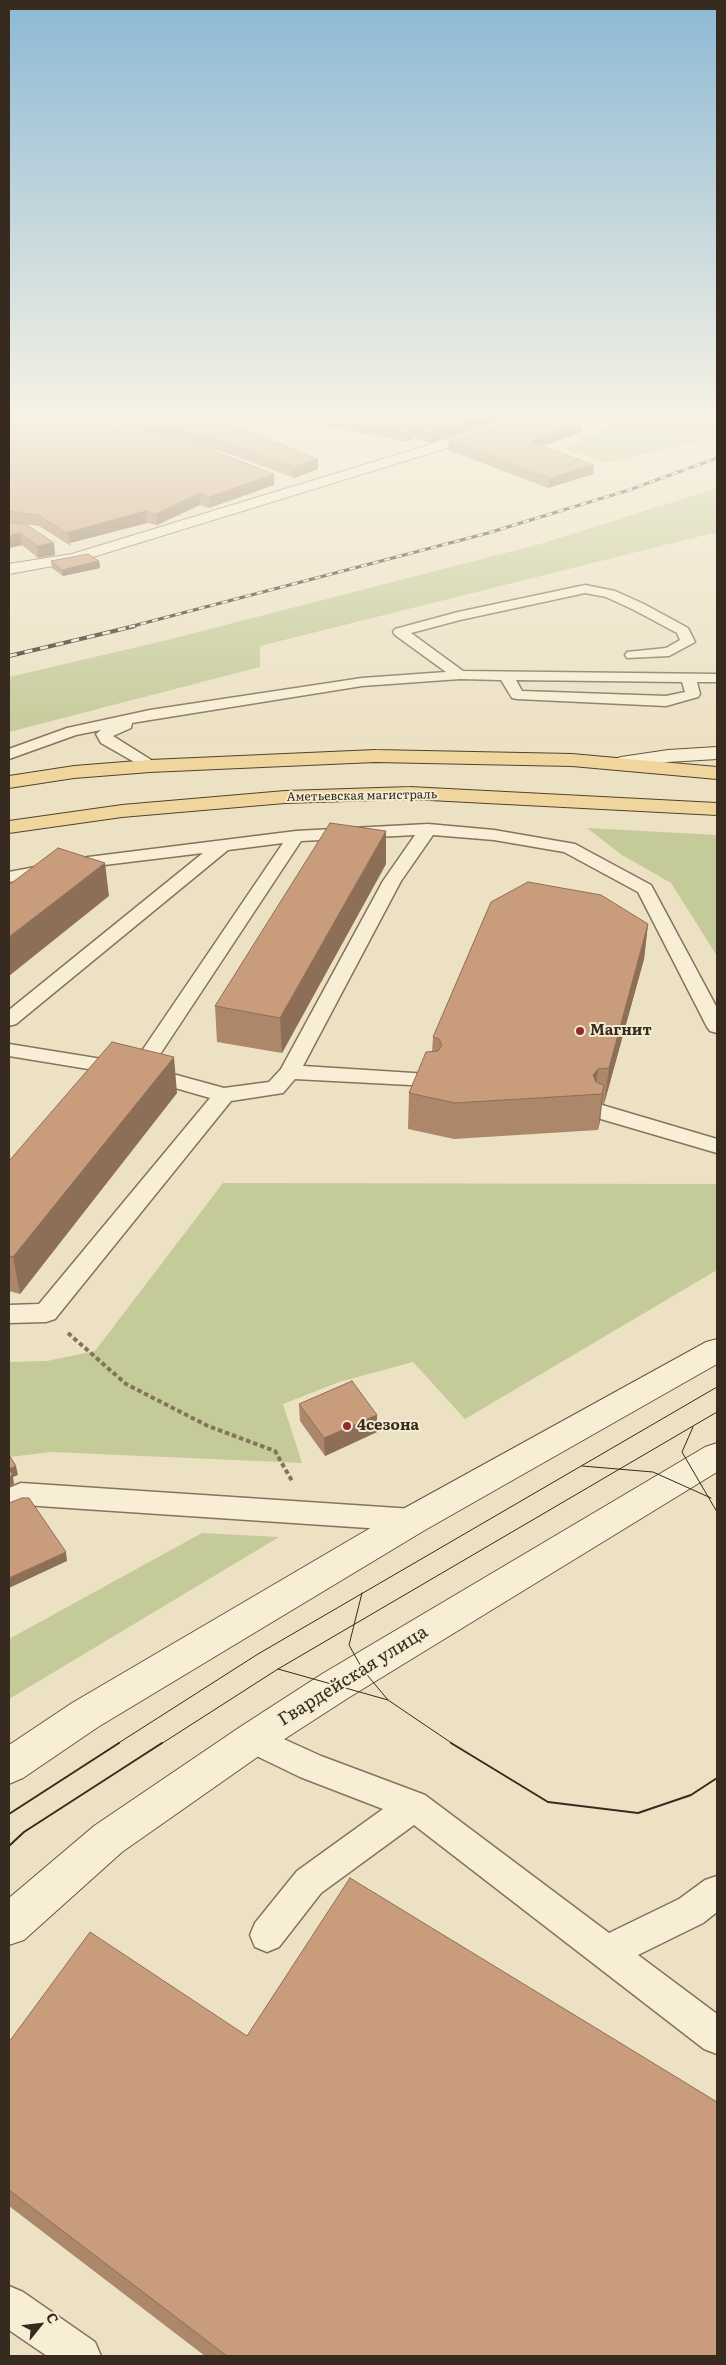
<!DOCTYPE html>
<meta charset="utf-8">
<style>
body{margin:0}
#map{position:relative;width:726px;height:2365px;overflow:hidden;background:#ede1c4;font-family:Literata,serif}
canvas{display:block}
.frame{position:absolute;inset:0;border:10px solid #372a1e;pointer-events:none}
.north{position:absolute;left:15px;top:2300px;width:50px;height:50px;-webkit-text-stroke:4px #f4ebd3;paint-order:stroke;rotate:61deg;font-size:14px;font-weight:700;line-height:20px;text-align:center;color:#372a1e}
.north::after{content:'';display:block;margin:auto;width:18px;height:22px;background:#372a1e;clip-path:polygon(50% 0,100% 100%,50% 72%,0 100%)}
</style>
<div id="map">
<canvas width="726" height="2365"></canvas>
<div class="frame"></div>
<div class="north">С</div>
</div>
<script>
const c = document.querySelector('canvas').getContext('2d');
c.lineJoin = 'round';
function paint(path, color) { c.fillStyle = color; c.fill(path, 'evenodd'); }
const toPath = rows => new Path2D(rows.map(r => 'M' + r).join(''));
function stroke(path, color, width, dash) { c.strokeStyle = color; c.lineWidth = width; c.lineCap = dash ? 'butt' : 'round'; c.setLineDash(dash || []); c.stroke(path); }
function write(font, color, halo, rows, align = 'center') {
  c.font = font + ' Literata,serif'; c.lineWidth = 4; c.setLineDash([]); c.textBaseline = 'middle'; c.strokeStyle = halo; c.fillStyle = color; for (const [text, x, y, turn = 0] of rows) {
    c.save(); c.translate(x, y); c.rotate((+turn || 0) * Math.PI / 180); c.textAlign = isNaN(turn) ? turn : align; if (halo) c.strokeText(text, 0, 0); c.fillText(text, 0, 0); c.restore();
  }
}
const green = toPath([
 [635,414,717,414,717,437,607,463,563,449],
 [717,488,717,535,713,533,260,646,260,667,9,732,9,677,167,640,540,544],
 [587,828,717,835,717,956,671,883,622,855],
 [223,1183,717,1184,717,1270,465,1419,413,1362,339,1382,283,1404,302,1463,52,1452,9,1457,9,1362,47,1361,95,1351],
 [202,1533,279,1537,9,1699,9,1639]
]);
const path = toPath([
 [68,1333,126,1384,208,1426,275,1451,292,1481]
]);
const lane = toPath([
 [585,585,615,591,644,604,688,628,695,642,669,656,627,658,625,655,627,652,666,648,680,640,677,633,634,610,606,597,585,593,460,620,411,633,463,671,717,674,717,682,697,682,700,694,698,697,666,706,517,699,512,698,501,680,460,679,362,686,150,720,132,723,131,728,113,736,156,763,158,766,156,769,150,771,101,743,96,734,101,730,76,735,9,759,9,749,67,728,150,710,362,678,446,672,395,635,393,632,395,629,458,612,585,585],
 [516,680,682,682,685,692,666,696,522,691,516,680],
 [428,824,494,830,575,844,651,885,717,1008,717,1033,710,1031,707,1027,638,892,564,852,494,840,433,835,401,881,303,1066,429,1074,436,1075,439,1080,436,1085,429,1086,295,1079,283,1093,231,1101,55,1319,46,1322,9,1323,9,1305,39,1304,210,1098,137,1077,9,1056,9,1044,133,1064,283,843,228,850,16,1024,9,1026,9,1010,203,853,88,867,9,882,9,872,88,857,296,831,428,824],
 [415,835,383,881,281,1069,269,1082,224,1088,151,1068,301,841,415,835],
 [602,1105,717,1139,717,1153,594,1117,591,1112,594,1107,602,1105],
 [21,1483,413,1509,423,1512,427,1520,423,1528,413,1531,24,1505,9,1511,9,1488,21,1483],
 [253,1725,321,1756,425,1795,609,1933,679,1899,705,1880,717,1876,717,1912,703,1923,638,1955,717,2014,717,2054,704,2049,414,1825,321,1893,279,1947,267,1952,255,1947,250,1935,255,1923,297,1871,383,1809,300,1777,242,1749,237,1739,242,1729,253,1725],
 [9,2286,23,2292,95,2342,101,2356,47,2356,9,2330,9,2286]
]);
const street = toPath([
 [530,414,550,414,548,417,80,561,9,574,9,564,72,554,530,414]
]);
const secondary = toPath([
 [717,747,717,759,668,762,621,769,614,767,611,763,614,759,621,757,668,750,717,747],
 [717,1339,717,1364,425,1530,98,1727,23,1778,9,1784,9,1745,72,1703,401,1510,706,1342,717,1339],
 [717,1443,717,1472,348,1698,266,1751,122,1852,24,1940,9,1945,9,1898,94,1826,240,1727,322,1674,705,1447,717,1443]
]);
const primary = toPath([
 [375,750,572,754,717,767,717,779,572,766,375,762,150,772,74,778,9,788,9,776,74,766,150,760,375,750],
 [410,787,717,803,717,815,410,799,285,803,122,817,9,833,9,821,122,805,285,791,410,787]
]);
const tramFar1 = toPath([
 [693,1427,682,1452,717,1512],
 [582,1466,653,1472,711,1498],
 [362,1593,349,1645,363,1670,388,1700],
 [278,1669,388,1700,453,1744],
 [117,1744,258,1654,717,1387],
 [161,1744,278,1669,717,1412]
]);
const tram = toPath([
 [451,1743,548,1802,638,1813,691,1795,717,1778],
 [9,1814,119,1743],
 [9,1846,24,1832,162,1743]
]);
const railFar1 = toPath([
 [129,627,488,533,629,490,717,458]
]);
const rail = toPath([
 [9,656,135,626]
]);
const wall = toPath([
 [9,414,274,485,209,508,200,505,157,525,147,523,70,543,71,546,39,526,9,522,54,543,55,555,38,558,22,545,9,548],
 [73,414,203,414,318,459,318,469,294,478,230,454],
 [268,414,520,414,520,415,429,443,415,438,406,442],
 [581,422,581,432,543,446,593,474,548,488,448,450,449,441],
 [51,561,99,561,100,568,63,576,52,568],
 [386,864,282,1053,217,1042,215,1006],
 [648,924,644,959,604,1104,602,1104,600,1121,598,1130,454,1139,408,1129,409,1093,432,1052,433,1037],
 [177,1093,20,1294,9,1291,9,1161],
 [299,1404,377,1415,377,1432,325,1456,300,1421],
 [247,2036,717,2356,205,2356,9,2206,9,2042]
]);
const shadedWall = toPath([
 [493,414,520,414,520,415,429,443,429,433],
 [581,422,581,432,530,451,531,442],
 [415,428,415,438,406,442,406,433],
 [318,459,318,469,294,478,294,467],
 [594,465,593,474,548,488,549,478],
 [274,474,274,485,209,508,209,497],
 [199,493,200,505,157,525,156,514],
 [146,511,147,523,70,543,69,535,66,533],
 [20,533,22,545,9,548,9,536],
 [54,543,55,555,38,558,37,546],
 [99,561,100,568,63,576,62,570],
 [386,831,386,864,282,1053,280,1018],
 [105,863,109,896,9,976,9,937],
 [648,924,644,959,604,1104,609,1068],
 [174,1057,177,1093,20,1294,13,1257],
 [598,1069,595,1094,593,1075],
 [604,1085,600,1121,598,1130,602,1094],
 [377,1415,377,1432,325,1456,324,1438],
 [16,1466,18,1475,13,1477,14,1484,9,1487,9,1469],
 [66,1552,67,1561,9,1588,9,1578]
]);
const building = toPath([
 [9,414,65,414,219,453,274,474,209,497,199,493,156,514,146,511,66,533,69,535,38,515,9,511,9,414],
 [112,414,203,414,318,459,294,467,230,444,112,414],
 [314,414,493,414,429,433,415,428,406,433,314,414],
 [536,414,550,414,581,422,531,442,594,465,549,478,449,441,536,414],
 [9,522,27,525,54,543,37,546,20,533,9,536,9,522],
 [88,554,99,561,62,570,51,561,88,554],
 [330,823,386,831,280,1018,215,1006,330,823],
 [58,848,105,863,9,937,9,885,58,848],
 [528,882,601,895,648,924,609,1068,598,1069,593,1075,596,1082,604,1085,602,1094,455,1103,409,1093,426,1052,438,1051,442,1045,439,1039,433,1037,491,902,528,882],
 [112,1042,174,1057,13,1257,9,1256,9,1161,112,1042],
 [352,1381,377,1415,324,1438,299,1404,352,1381],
 [9,1455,16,1466,9,1469,13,1475,9,1477,9,1455],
 [22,1498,29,1498,66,1552,9,1578,9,1503,22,1498],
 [350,1878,717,2102,717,2356,227,2356,9,2190,9,2042,90,1932,247,2036,350,1878]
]);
const markers = [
 [580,1031,5,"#932d2d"],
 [347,1426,5,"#932d2d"]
];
const farStreetnames = [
 ["Аметьевская магистраль",362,796,-1]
];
const poiNames = [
 ["Магнит",590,1031],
 ["4сезона",357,1426]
];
const nearStreetnames = [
 ["Гвардейская улица",353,1676,-32]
];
paint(green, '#c4ca98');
stroke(lane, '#86735b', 3);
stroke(street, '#86735b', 2);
stroke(secondary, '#68543e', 2);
stroke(primary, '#54412f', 2);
stroke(path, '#86735b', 4, [4.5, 3]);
paint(lane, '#f8eed6');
paint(street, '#f8eed6');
paint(secondary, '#f8eed6');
paint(primary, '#efd69c');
stroke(tramFar1, '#372a1e', 1);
stroke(tram, '#372a1e', 2);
stroke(railFar1, '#372a1e', 3);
stroke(rail, '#372a1e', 4);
stroke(railFar1, '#f4ebd3', 2, [6]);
stroke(rail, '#f4ebd3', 2.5, [8]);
paint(wall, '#ad876a');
paint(shadedWall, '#8d6e56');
paint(building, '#c99d7b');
stroke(building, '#8d6e56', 1);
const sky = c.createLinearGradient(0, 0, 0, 745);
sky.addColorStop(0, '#8db9d5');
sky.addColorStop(0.56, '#f7f2e4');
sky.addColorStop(1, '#f7f2e400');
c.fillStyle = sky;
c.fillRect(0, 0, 726, 745);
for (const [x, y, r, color] of markers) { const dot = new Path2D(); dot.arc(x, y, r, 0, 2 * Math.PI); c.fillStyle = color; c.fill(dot); stroke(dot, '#f4ebd3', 2); }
write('12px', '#372a1e', '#f4ebd3', farStreetnames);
write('bold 15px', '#372a1e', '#f4ebd3', poiNames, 'left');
write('18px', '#372a1e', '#f4ebd3', nearStreetnames);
</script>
